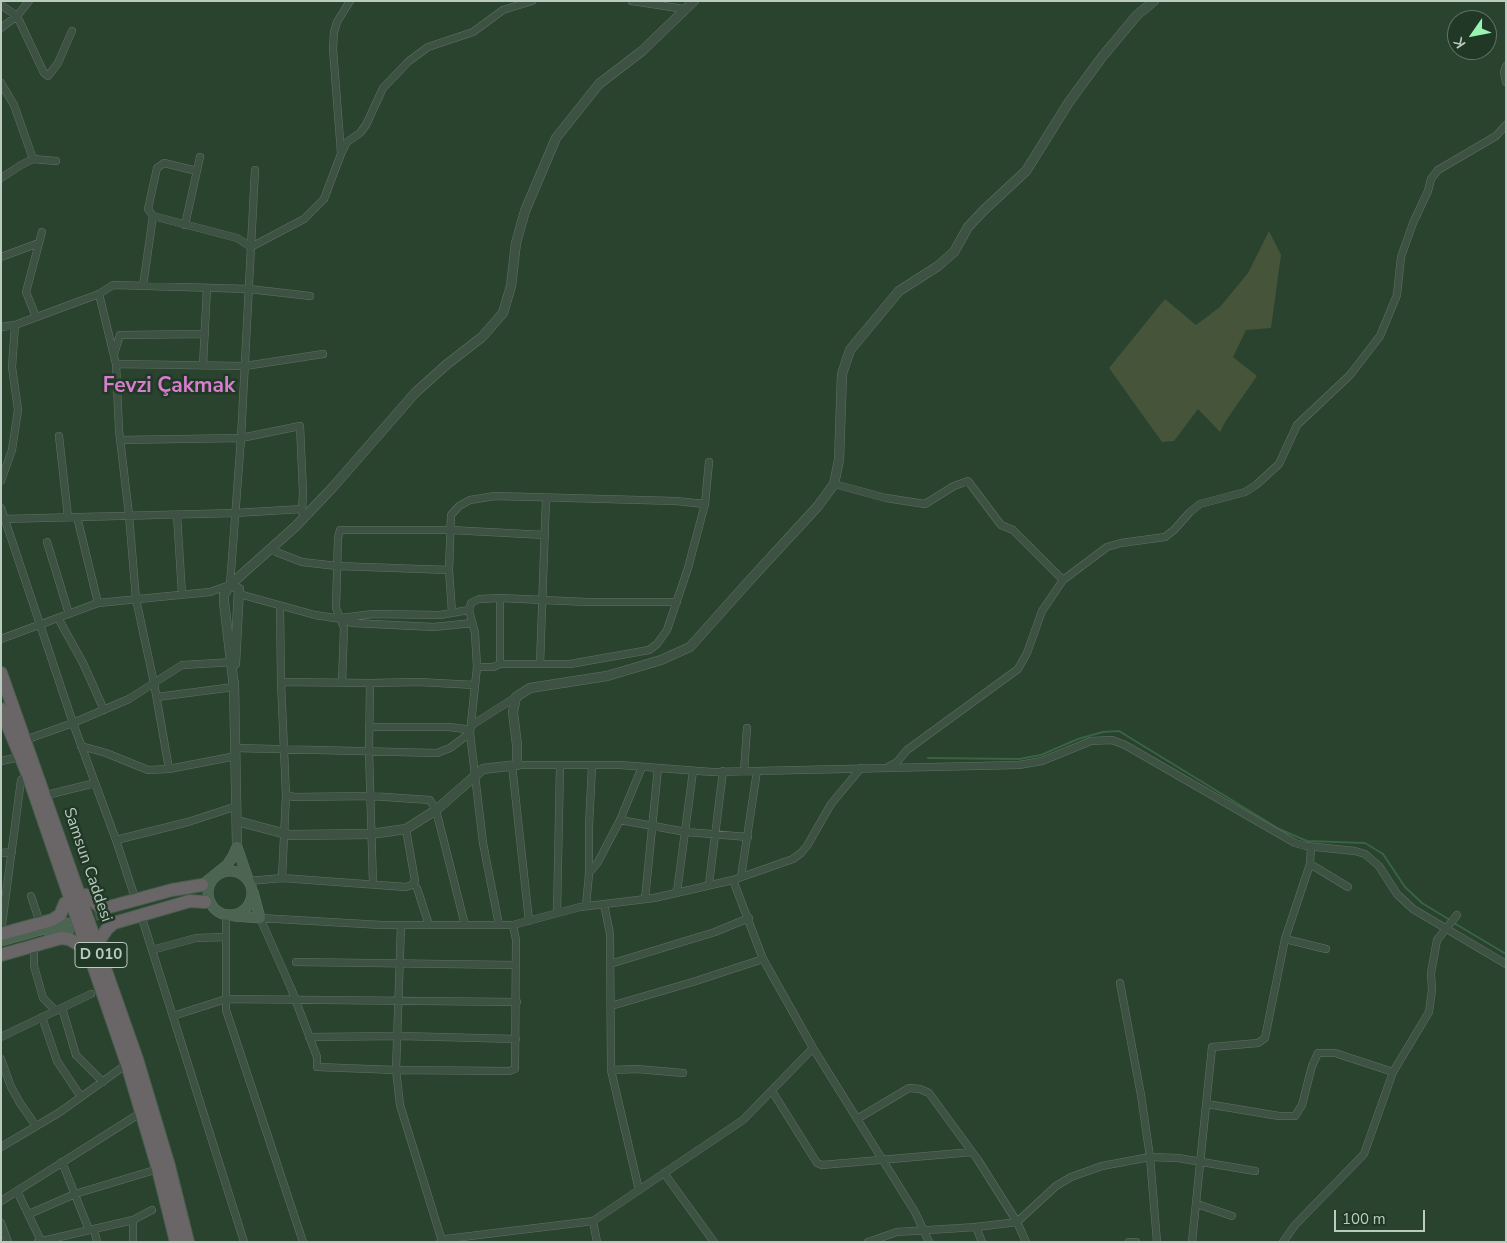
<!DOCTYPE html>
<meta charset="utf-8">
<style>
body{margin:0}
#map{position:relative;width:1507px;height:1243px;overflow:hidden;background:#29432f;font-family:"Nunito Sans",sans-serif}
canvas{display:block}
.frame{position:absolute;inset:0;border:2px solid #bbccbf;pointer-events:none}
.north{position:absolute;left:1447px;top:10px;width:50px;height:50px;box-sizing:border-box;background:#223827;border:1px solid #5f7364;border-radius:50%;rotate:237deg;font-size:14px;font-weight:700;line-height:20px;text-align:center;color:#bbccbf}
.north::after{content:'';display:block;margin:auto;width:18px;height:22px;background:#99f3b2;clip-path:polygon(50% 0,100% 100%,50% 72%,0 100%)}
.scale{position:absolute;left:1334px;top:1210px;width:91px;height:22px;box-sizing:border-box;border:2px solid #bbccbf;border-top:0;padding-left:6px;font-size:15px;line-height:18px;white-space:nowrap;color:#bbccbf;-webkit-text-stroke:4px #223827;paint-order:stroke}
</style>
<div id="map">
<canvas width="1507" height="1243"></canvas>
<div class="frame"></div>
<div class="north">K</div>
<div class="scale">100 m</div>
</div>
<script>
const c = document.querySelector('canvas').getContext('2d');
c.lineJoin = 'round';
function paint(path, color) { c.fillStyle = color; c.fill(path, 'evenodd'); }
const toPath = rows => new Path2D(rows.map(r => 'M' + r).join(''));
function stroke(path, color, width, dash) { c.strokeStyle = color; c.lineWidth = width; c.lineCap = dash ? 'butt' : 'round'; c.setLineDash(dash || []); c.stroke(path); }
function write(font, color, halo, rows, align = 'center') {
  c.font = font + ' "Nunito Sans",sans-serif'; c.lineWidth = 5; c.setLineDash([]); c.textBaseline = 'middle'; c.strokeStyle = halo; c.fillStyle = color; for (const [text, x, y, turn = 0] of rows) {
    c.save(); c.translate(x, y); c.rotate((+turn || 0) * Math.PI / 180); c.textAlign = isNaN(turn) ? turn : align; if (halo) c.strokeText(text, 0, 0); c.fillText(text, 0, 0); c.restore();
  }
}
const green = toPath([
 [1269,231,1281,255,1271,328,1246,330,1233,357,1257,376,1225,422,1220,432,1198,409,1174,441,1162,442,1109,368,1165,299,1196,325,1220,307,1248,273]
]);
const stream = toPath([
 [928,758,1019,759,1041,755,1078,739,1103,732,1119,731,1279,829,1307,841,1365,843,1383,854,1405,887,1422,903,1450,920],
 [1454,923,1506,954]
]);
const secondaryTunnel = toPath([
 [66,923,103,914]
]);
const minor = toPath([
 [632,1,684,9],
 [1,5,17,16,44,73,48,76,58,63,72,31],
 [1,28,17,16,29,1],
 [1506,66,1504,72,1506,82],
 [1,83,14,105,33,159],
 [341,153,333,49,334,32,337,22,350,1],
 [1,178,21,165,33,159,56,161],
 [153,216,148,209,157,168,164,163,197,171],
 [185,225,200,157],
 [1,257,39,243],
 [143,286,153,216,237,238,251,247,304,219,324,199,341,154,347,142,360,133,366,125,383,88,409,61,428,47,473,32,503,10,532,1],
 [99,294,116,364,119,430,129,515,136,599,154,683,169,769],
 [36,317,26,292,42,232],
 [1,327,15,325,99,294,113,285,249,289,310,296],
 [114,354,120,335,205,334],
 [116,364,245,366,323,354],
 [203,365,207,288],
 [59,436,68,517],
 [120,440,241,438,300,426,303,492,302,512],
 [1,481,12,450,18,410,12,367,15,325],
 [834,484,886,498,925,504,954,486,968,481,1001,525,1013,530,1063,580],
 [1,508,73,723,116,840,136,901],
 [177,515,182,594],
 [77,517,98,603],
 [3,519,235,513,302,509],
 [47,542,69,614],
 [271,548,276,552,302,562,337,566,449,570],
 [239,594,315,615,341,619,352,623,434,627,472,623],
 [280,606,281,682,286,795,282,878],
 [452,612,449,570,451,515,459,506,470,500,495,496,676,501,705,504],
 [58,618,83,663,104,710],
 [341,618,373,614,440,615,469,610],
 [1,639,98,603,210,592,230,585,241,438,255,170],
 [500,664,500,598],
 [540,664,546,498],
 [477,667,493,667,500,664,570,664,649,650,657,644,667,630,688,568,705,504,709,462],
 [281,682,370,683,418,682,475,685],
 [342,682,344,628,336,608,338,538,340,530,450,530,545,535],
 [370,683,369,752,373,884],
 [157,697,234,687],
 [472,725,516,697],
 [25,740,73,723,129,699,182,665,234,662],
 [81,746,106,753,148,770,169,769,236,756],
 [235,748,437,753,450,748,470,733,465,729,449,727,369,727],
 [1,761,20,757],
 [512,765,529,921],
 [517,765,620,765,712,772,1019,765,1042,761,1091,741,1112,740,1125,745,1295,843,1306,846,1355,851,1365,854,1379,866,1397,894,1413,909,1506,964],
 [888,767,897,762,907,750,1018,669,1027,653,1042,611,1063,580,1107,547,1121,543,1165,537,1174,530,1190,512,1200,504,1245,492,1256,485,1279,464,1297,425,1350,375,1380,336,1397,295,1401,257,1413,223,1428,191,1431,179,1438,170,1496,136,1506,125],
 [744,771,747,728],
 [51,794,95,783],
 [286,795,294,797,370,796,430,800,436,810,465,925],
 [620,820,686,832,748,837],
 [116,840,188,822,237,806],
 [1,853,12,852],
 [1310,864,1348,887],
 [589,873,598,862,620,820,642,767],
 [741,877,757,771],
 [733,880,763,959,813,1048,915,1212,929,1242],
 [249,881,282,878,406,887,412,885,415,881,406,829],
 [709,884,723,771],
 [417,888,429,925],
 [677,892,693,771],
 [31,896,40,923],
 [645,899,658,768],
 [604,904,610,934,611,1070,639,1190],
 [586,906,589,874,589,826,592,766],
 [557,913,560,766],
 [141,915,244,1242],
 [226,915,226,1010,303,1242],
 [401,925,396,1070,400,1105,442,1241],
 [499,925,483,843,470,733,477,667,475,633,469,610,471,603,479,599,500,598,587,602,677,602],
 [513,925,516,940,515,1069,509,1071,396,1070,317,1067,317,1057,291,988,260,918,382,925,513,925,580,907,654,898,733,880,793,859,801,853,807,846,831,804,861,768],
 [1,932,21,780,28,775],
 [1285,939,1310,864,1311,847],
 [34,946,34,966,43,998,56,1011],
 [152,950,196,938,226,937],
 [296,962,516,965],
 [610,964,715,932,749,918],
 [1120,983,1141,1095,1150,1157,1157,1242],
 [611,1006,696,981,763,959],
 [62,1008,76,1055,103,1082],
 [173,1016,226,999,517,1002],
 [42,1017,57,1061,81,1097],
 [1,1037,91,994],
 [309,1037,401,1036,516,1039],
 [1,1059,11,1087,20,1103,36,1126],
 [611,1070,637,1069,683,1073],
 [772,1091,817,1163,822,1165,972,1152],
 [1207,1104,1279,1116,1295,1116,1302,1105,1312,1066,1318,1053,1335,1053,1393,1072],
 [857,1119,909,1088,920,1089,929,1093,978,1160,1017,1222,1026,1242],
 [1,1147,60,1112,127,1064],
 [62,1162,89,1230],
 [664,1173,714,1242],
 [17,1191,41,1241],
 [1,1201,142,1112],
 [1197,1204,1232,1216],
 [29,1214,75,1194,158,1169],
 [593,1221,597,1242],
 [1,1223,8,1242],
 [976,1227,982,1242],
 [94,1229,97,1242],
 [38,1242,133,1220,152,1210],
 [133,1242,133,1220],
 [440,1242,446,1239,593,1221,743,1120,813,1048],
 [868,1242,897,1232,976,1227,1017,1222,1056,1186,1071,1177,1102,1166,1150,1157,1178,1158,1255,1171],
 [1129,1242,1136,1242],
 [1192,1242,1212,1047,1258,1043,1265,1038,1285,939,1326,949],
 [1283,1242,1295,1225,1364,1154,1393,1072,1429,1012,1432,990,1431,973,1437,940,1457,915]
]);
const tertiary = toPath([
 [230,585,239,589,235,664],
 [234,682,237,847],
 [234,687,224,602,224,595,230,585,296,526,333,487,415,393,446,365,482,337,503,313,511,286,516,243,525,211,556,138,599,84,642,51,694,1],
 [237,821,290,835,371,834,406,829,436,810,483,769,517,765,517,745,513,712,516,697,530,688,607,676,661,660,690,647,749,581,818,506,834,484,839,460,842,374,850,350,899,291,938,266,954,252,968,227,984,210,1026,171,1069,102,1102,57,1137,15,1154,1]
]);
const secondary = toPath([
 [237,847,248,879],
 '208 893a22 22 0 1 1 44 0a22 22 0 1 1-44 0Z',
 [196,887,202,885,227,865,233,856,237,847],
 [234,916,260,918,253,892],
 [50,936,69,930],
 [1,941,66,923]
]);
const trunk = toPath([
 [1,673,137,1059,169,1166,188,1242],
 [1,709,28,775,127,1064,158,1169,176,1242],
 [86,895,100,907,109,907,172,890,202,885],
 [1,934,52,920,60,915,65,903],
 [101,938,107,929,114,923,190,901,205,902],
 [1,955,61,938,69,939,81,946]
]);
const shields = [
 [101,955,52]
];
const shieldNames = [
 ["D 010",101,955]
];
const streetNames = [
 ["Samsun Caddesi",87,865,71]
];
const districtNames = [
 ["Fevzi Çakmak",169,387]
];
paint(green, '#465539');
stroke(stream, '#3a6344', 2);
stroke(secondaryTunnel, '#3f5845', 10, [10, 5]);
stroke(minor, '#5f7363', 8);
stroke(tertiary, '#5f7363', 10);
stroke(secondary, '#5f7363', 11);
stroke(trunk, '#485d4d', 14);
stroke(minor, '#3d5243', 7);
stroke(tertiary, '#3d5243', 9);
stroke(secondary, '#4c6553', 10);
stroke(trunk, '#6a6668', 12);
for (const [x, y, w] of shields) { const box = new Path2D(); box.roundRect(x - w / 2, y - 12.5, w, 25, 4); c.fillStyle = '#223827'; c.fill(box); stroke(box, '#bbccbf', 1); }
write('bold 15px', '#bbccbf', null, shieldNames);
write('16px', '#bbccbf', '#223827', streetNames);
write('bold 21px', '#d67fce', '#223827', districtNames);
</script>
